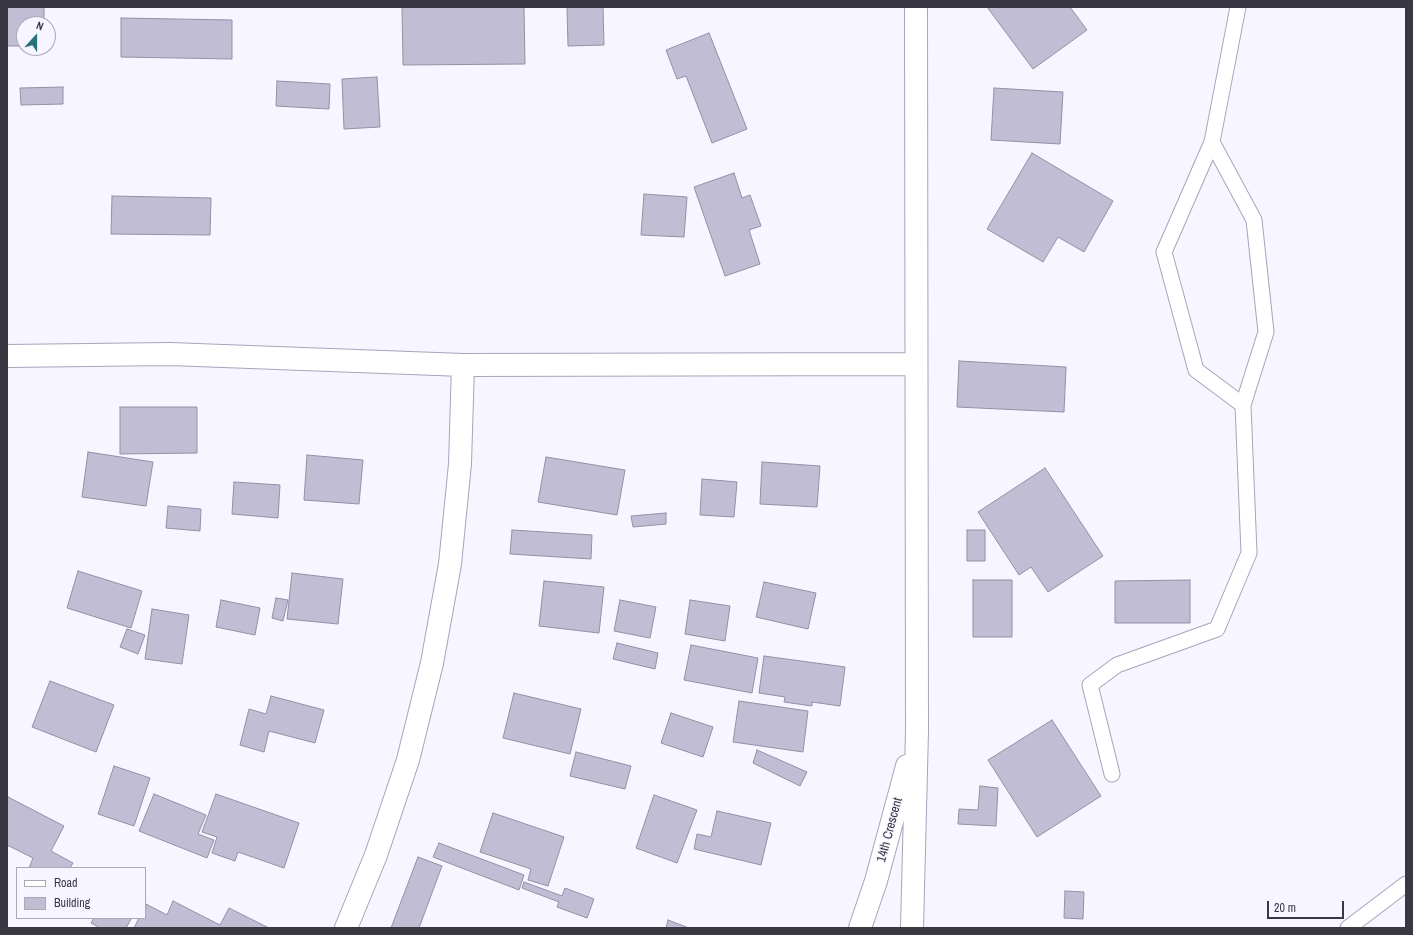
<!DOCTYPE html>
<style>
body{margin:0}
#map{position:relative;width:1413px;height:935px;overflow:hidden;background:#f7f5ff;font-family:"Archivo Narrow",sans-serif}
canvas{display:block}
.frame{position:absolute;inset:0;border:8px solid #393741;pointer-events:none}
.legend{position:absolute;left:16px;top:867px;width:130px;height:52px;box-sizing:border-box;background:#f7f5ff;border:1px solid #aba9b3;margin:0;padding:5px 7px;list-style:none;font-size:12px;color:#393741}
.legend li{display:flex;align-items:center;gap:8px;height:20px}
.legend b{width:20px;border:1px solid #aba9b3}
.north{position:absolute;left:16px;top:16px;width:40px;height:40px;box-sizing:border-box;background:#f7f5ff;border:1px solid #aba9b3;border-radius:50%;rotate:21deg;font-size:11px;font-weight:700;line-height:16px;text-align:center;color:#393741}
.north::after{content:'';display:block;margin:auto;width:14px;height:18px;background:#277178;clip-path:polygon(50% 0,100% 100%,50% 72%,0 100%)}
.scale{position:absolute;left:1267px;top:901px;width:77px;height:18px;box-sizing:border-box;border:2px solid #393741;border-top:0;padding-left:5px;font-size:12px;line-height:14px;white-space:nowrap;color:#393741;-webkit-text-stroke:3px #f7f5ff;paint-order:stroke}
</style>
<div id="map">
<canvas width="1413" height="935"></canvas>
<div class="frame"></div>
<ul class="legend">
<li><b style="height:5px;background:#fff"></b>Road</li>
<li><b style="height:11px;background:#c1bdd4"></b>Building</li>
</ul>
<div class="north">N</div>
<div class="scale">20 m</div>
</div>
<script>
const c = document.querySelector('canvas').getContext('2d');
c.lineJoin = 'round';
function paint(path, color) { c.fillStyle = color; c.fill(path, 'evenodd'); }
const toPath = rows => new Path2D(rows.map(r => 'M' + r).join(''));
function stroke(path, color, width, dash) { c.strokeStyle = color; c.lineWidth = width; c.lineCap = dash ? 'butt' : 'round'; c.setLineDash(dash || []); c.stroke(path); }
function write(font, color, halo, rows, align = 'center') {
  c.font = font + ' "Archivo Narrow",sans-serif'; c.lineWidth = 3; c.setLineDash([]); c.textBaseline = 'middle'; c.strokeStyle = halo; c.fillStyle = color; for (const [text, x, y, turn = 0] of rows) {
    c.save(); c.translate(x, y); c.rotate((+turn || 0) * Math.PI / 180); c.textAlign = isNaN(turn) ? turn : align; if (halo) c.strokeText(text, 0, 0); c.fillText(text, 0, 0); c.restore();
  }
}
const building = toPath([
 [7,7,44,7,44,24,24,24,24,46,7,46,7,7],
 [402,7,524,7,525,64,403,65,402,7],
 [567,7,603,7,604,45,568,46,567,7],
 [987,7,1070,7,1087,30,1033,69,987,7],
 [121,18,232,20,232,59,121,57,121,18],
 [709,33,747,129,712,143,686,76,677,79,666,50,709,33],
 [377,77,380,127,344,129,342,79,377,77],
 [277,81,330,84,329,109,276,106,277,81],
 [63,87,63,104,21,105,20,88,63,87],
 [994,88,1063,92,1060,144,991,140,994,88],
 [1032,153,1113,201,1084,252,1058,237,1043,262,987,229,1032,153],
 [734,173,742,198,750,195,761,226,749,230,760,264,725,276,694,187,734,173],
 [644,194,687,197,684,237,641,235,644,194],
 [112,196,211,198,210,235,111,234,112,196],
 [959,361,1066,367,1064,412,957,407,959,361],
 [120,407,197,407,197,453,120,454,120,407],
 [88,452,153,462,146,506,82,497,88,452],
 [307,455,363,460,359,504,304,500,307,455],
 [546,457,625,470,617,515,538,502,546,457],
 [762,462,820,466,817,507,760,504,762,462],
 [1045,468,1103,556,1048,592,1031,567,1019,575,978,512,1045,468],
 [702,479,737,482,734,517,700,515,702,479],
 [234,482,280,485,278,518,232,514,234,482],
 [168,506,201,509,200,531,166,528,168,506],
 [666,513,666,524,633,527,631,516,666,513],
 [512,530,592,535,591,559,510,554,512,530],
 [967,530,985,530,985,561,967,561,967,530],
 [78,571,142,591,131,628,67,608,78,571],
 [292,573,343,579,338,624,287,619,292,573],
 [973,580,1012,580,1012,637,973,637,973,580],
 [1190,580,1190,623,1115,623,1115,581,1190,580],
 [544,581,604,587,599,633,539,626,544,581],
 [764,582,816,593,808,629,756,617,764,582],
 [276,598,288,600,283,621,272,618,276,598],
 [221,600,260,608,255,635,216,627,221,600],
 [620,600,656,607,650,638,614,631,620,600],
 [690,600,730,606,725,641,685,634,690,600],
 [152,609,189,615,182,664,145,659,152,609],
 [127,629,145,635,138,654,120,647,127,629],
 [617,643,658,653,655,669,613,659,617,643],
 [691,645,758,658,752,693,684,680,691,645],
 [764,656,845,667,840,706,812,702,812,706,784,702,785,697,759,693,764,656],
 [50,681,114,705,96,752,32,727,50,681],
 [514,693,581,709,570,754,503,738,514,693],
 [271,696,324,710,315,743,269,731,264,752,240,745,249,709,266,714,271,696],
 [739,701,808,711,803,752,733,742,739,701],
 [671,713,713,727,703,757,661,743,671,713],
 [1052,720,1101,796,1037,837,988,760,1052,720],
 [757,750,807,772,800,786,753,763,757,750],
 [576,752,631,766,625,789,570,776,576,752],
 [114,766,150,778,134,826,98,814,114,766],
 [980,786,998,788,996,826,958,824,959,809,978,810,980,786],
 [154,794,206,815,198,834,214,840,207,858,139,831,154,794],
 [216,794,299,823,284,868,238,852,235,861,212,853,217,837,202,832,216,794],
 [654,795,697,810,677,863,636,848,654,795],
 [8,797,64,826,51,851,73,863,70,868,29,868,33,858,7,845,7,799,8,797],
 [717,811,771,823,761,865,694,849,697,834,711,837,717,811],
 [493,813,564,837,548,886,528,880,531,869,480,852,493,813],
 [439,843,524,875,519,890,433,857,439,843],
 [418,857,442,866,419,928,391,928,418,857],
 [524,882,562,896,565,888,594,899,587,918,557,907,559,902,522,888,524,882],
 [1065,891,1084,892,1083,919,1064,918,1065,891],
 [173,901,220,925,229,908,269,928,134,928,139,918,145,918,146,904,167,915,173,901],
 [94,918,128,918,131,919,126,928,100,928,91,923,94,918],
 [668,920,689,928,666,928,668,920]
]);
const service = toPath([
 [1238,7,1212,142,1164,252,1196,370,1243,405],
 [1112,774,1090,685,1117,665,1217,629,1249,553,1243,405,1266,332,1254,220,1212,142],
 [1348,928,1406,884]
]);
const minor = toPath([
 [7,356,170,354,463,365,916,364],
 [346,928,376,855,408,760,432,663,450,564,460,464,463,365],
 [860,928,876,881,907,766],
 [912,928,917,731,916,7]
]);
const streetNames = [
 ["14th Crescent",890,830,-75]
];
paint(building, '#c1bdd4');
stroke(building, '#948fa5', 1);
stroke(service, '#a8a4ba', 17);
stroke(minor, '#a8a4ba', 24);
stroke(service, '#fff', 15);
stroke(minor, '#fff', 22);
write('13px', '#393741', '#f7f5ff', streetNames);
</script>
